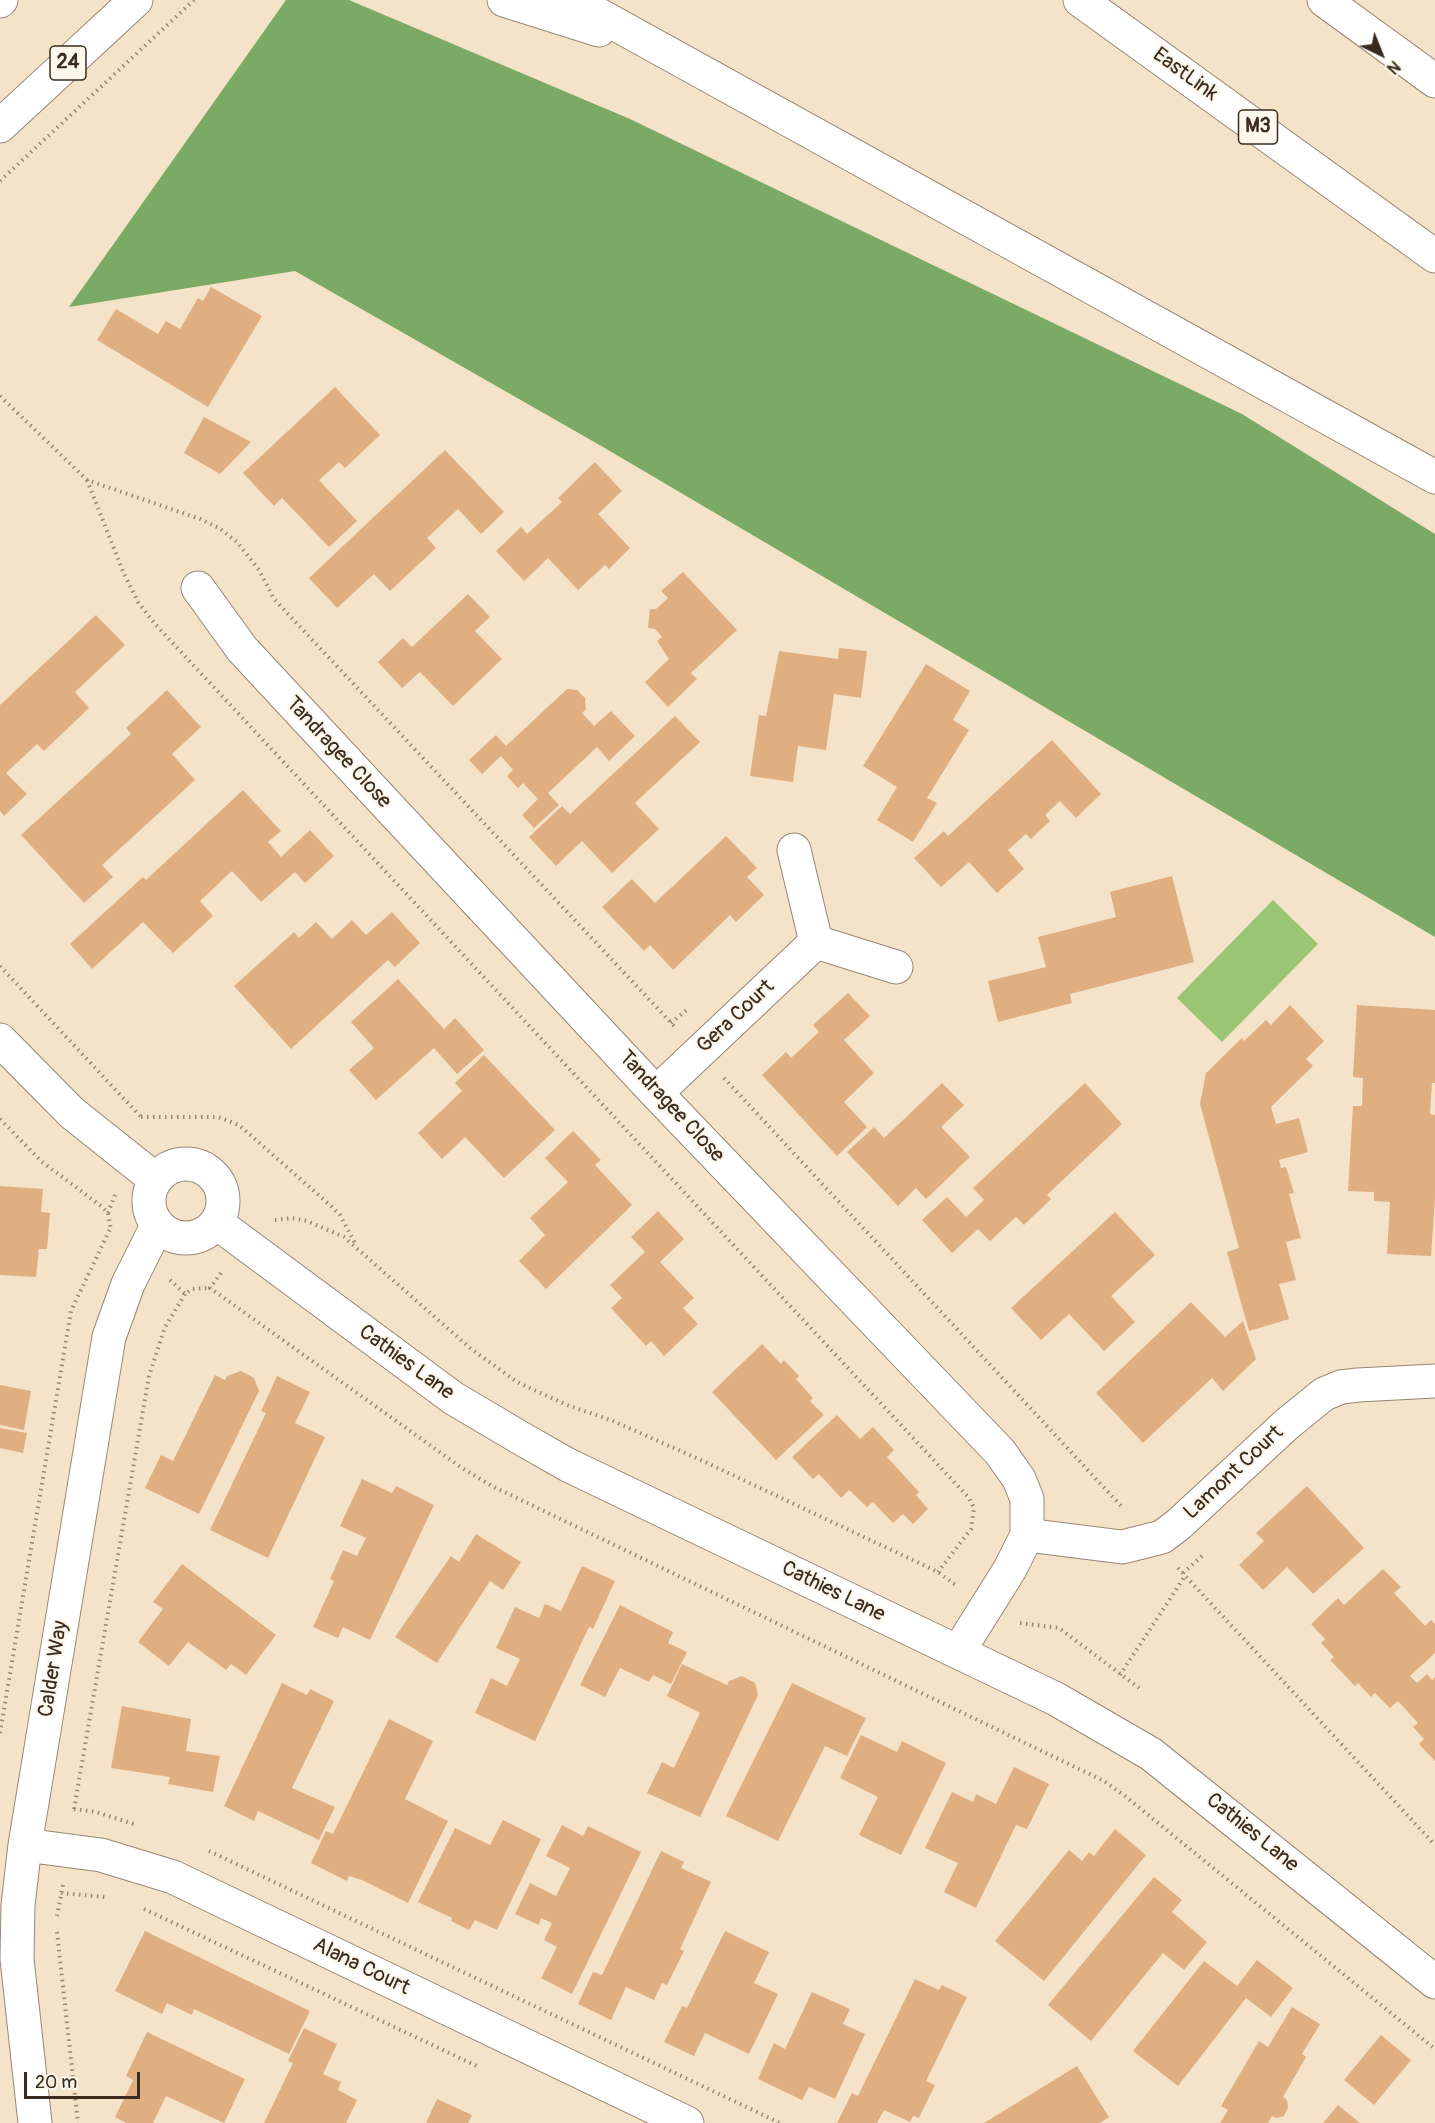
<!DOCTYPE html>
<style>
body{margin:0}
#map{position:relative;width:1435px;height:2123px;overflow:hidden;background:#f5e3c9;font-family:Pangolin,sans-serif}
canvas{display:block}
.north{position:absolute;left:1351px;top:24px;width:60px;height:60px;-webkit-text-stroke:4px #fbf7ec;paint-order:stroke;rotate:137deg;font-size:16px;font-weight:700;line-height:24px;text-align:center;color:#3b2a1e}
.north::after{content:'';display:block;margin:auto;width:21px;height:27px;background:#3b2a1e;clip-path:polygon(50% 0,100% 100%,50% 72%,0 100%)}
.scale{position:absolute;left:24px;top:2072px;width:116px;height:27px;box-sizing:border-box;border:3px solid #3b2a1e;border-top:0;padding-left:8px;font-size:18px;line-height:21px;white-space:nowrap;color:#3b2a1e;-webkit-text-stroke:4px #fbf7ec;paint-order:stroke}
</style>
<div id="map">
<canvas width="1435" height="2123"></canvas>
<div class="north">N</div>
<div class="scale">20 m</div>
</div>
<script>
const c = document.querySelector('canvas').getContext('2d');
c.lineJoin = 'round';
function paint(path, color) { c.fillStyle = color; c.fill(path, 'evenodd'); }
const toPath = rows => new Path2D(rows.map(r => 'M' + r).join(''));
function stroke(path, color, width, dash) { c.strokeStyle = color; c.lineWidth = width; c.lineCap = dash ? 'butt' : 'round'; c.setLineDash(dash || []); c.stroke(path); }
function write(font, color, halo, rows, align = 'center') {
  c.font = font + ' Pangolin,sans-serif'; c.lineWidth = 4.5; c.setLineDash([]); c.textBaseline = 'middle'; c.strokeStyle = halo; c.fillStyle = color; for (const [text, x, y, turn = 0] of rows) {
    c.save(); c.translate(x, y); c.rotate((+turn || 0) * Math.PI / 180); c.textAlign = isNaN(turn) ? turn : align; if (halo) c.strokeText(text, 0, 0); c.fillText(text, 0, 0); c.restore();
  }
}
const green = toPath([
 [1273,900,1318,944,1222,1042,1177,998]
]);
const forest = toPath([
 [286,0,349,0,630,119,1242,414,1435,534,1435,937,603,447,295,271,69,307]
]);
const building = toPath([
 [211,287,262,316,208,407,97,340,116,309,158,334,166,321,180,329,198,298,203,301],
 [335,387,380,435,345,468,339,462,319,480,357,521,329,547,282,498,274,506,243,473],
 [204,417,251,442,220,474,184,453],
 [445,450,504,512,481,534,458,509,427,538,436,548,390,591,374,574,337,608,309,578],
 [595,462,622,491,598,514,630,548,609,569,605,565,578,590,548,558,524,581,496,551,521,527,527,534,562,502,558,498],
 [683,572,737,630,691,673,697,679,668,707,645,682,669,659,657,641,662,637,655,629,648,628,650,609,656,609,668,598,661,591],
 [468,594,490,617,475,631,502,659,453,706,420,672,402,688,378,662,403,638,412,647],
 [96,615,125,645,75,692,89,708,44,751,37,744,6,773,27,794,4,816,0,811,0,705],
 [839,648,867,651,861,698,834,694,826,750,798,746,793,782,750,776,759,715,766,716,779,651,838,659],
 [926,664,970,691,953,720,969,730,927,798,937,803,913,842,877,820,897,787,863,766],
 [567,689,577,690,585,698,586,709,582,713,594,726,611,711,635,736,609,761,597,747,548,793,559,805,534,828,522,815,538,799,523,783,518,788,507,776,513,770,501,756,482,774,469,760,496,735,506,746],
 [167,690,201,727,172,754,195,780,102,865,113,877,84,903,21,835,131,734,126,728],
 [675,716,700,742,635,803,659,829,612,873,582,841,556,866,529,837,562,806,570,814],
 [1052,740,1101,794,1076,818,1060,801,1045,815,1050,821,1031,839,1026,834,1008,850,1024,869,997,893,969,862,941,887,914,858,944,831,948,836],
 [243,790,281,831,268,842,281,857,310,830,334,856,305,883,295,872,261,902,232,871,200,901,213,916,173,953,143,922,92,969,70,944,143,877,146,880],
 [726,836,757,868,747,877,764,895,736,922,730,915,673,970,650,945,644,951,602,907,632,879,655,903],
 [1172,876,1194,962,1070,994,1072,1003,998,1022,988,981,1046,967,1038,937,1116,917,1110,892],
 [392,912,420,943,395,967,388,960,291,1049,234,986,294,932,299,938,316,922,332,939,352,920,366,935],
 [398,979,444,1029,455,1018,484,1050,457,1074,434,1048,376,1100,349,1070,374,1048,351,1022],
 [848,993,870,1016,844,1040,874,1073,844,1102,867,1127,837,1156,762,1075,786,1052,791,1058,819,1032,813,1025],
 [1290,1005,1324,1041,1306,1059,1313,1066,1271,1107,1276,1124,1299,1118,1308,1152,1279,1160,1281,1168,1286,1167,1294,1193,1289,1194,1301,1238,1286,1242,1296,1280,1279,1284,1289,1319,1249,1331,1227,1252,1239,1248,1200,1104,1206,1073,1242,1038,1244,1041,1266,1020,1271,1025],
 [1357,1005,1435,1010,1435,1083,1432,1083,1430,1114,1435,1115,1435,1199,1431,1256,1387,1254,1390,1202,1374,1201,1374,1192,1348,1191,1353,1106,1362,1106,1363,1078,1353,1077],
 [484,1055,555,1130,504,1178,465,1137,442,1159,418,1133,462,1091,455,1083],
 [942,1083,964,1105,941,1127,970,1157,926,1199,916,1188,898,1206,847,1152,874,1127,884,1138],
 [1085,1083,1122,1124,1047,1195,1051,1199,1024,1225,1016,1217,990,1241,978,1229,952,1253,922,1220,947,1197,966,1217,984,1200,973,1188],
 [573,1131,601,1160,595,1165,632,1205,546,1289,519,1261,545,1235,530,1218,568,1182,545,1158],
 [0,1186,43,1189,41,1212,50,1213,47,1249,39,1249,36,1277,0,1275],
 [658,1211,684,1239,660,1262,694,1298,683,1308,698,1324,664,1356,651,1341,646,1346,611,1308,622,1298,610,1285,645,1252,631,1237],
 [1115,1212,1155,1255,1111,1296,1135,1322,1104,1351,1069,1314,1041,1340,1011,1308],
 [1191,1302,1225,1337,1243,1321,1256,1359,1223,1391,1212,1378,1143,1443,1096,1393],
 [762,1344,781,1364,784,1360,799,1376,796,1379,813,1398,810,1401,824,1415,776,1460,712,1392],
 [241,1371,254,1378,259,1391,199,1514,145,1488,161,1455,173,1461,215,1375,225,1380,227,1376],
 [277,1376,310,1392,295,1423,325,1437,268,1558,210,1530,266,1413,261,1411],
 [0,1385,31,1391,24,1430,0,1425],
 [837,1415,860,1439,873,1427,894,1450,887,1457,919,1492,916,1495,928,1509,913,1524,903,1514,893,1523,873,1502,867,1507,849,1490,841,1498,819,1474,813,1479,792,1457],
 [0,1428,27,1433,23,1453,0,1448],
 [362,1479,392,1493,396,1486,434,1505,370,1640,343,1627,338,1638,313,1627,334,1581,330,1579,343,1550,357,1556,366,1538,340,1526],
 [1307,1486,1364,1548,1313,1594,1287,1567,1263,1590,1239,1565,1264,1541,1256,1533],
 [476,1534,521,1562,503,1590,490,1581,437,1663,395,1637,451,1556,459,1562],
 [182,1564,276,1635,246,1675,231,1664,226,1670,188,1642,169,1666,138,1642,163,1609,153,1602],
 [582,1566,615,1581,593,1629,589,1627,535,1741,475,1713,491,1678,507,1686,520,1659,496,1648,515,1607,539,1618,545,1604,561,1611],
 [1383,1569,1401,1587,1394,1593,1425,1626,1431,1620,1435,1624,1435,1653,1410,1676,1417,1683,1427,1674,1432,1680,1435,1677,1435,1761,1419,1744,1424,1739,1413,1727,1418,1723,1398,1701,1390,1708,1375,1693,1371,1697,1358,1683,1355,1686,1330,1660,1334,1657,1321,1643,1325,1639,1311,1624,1338,1598,1344,1605],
 [620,1605,673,1632,668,1643,687,1652,671,1684,653,1675,649,1682,620,1668,605,1697,580,1685],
 [682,1664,727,1685,729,1681,742,1676,755,1683,758,1695,700,1817,647,1793,662,1762,674,1768,700,1713,667,1696],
 [282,1683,307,1695,310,1689,334,1701,292,1788,335,1807,319,1840,258,1811,254,1821,224,1806],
 [792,1683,866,1718,847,1756,825,1746,778,1841,726,1816],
 [122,1706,191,1719,186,1751,220,1756,213,1792,168,1784,170,1777,111,1768],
 [389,1719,433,1741,405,1799,448,1821,408,1903,362,1880,349,1876,347,1881,311,1863,326,1831,333,1834],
 [861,1735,897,1752,902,1741,946,1763,901,1855,859,1835,878,1797,840,1778],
 [1014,1767,1049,1784,1027,1829,1016,1825,976,1908,944,1892,958,1863,925,1848,952,1792,973,1802,976,1794,996,1804],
 [503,1820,541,1839,497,1930,475,1920,469,1930,451,1921,452,1918,418,1902,455,1828,490,1845],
 [562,1825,583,1836,588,1826,641,1852,572,1994,541,1978,557,1947,544,1940,552,1923,541,1918,539,1925,515,1914,530,1883,556,1896,570,1868,546,1856],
 [1115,1829,1146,1855,1044,1981,995,1941,1069,1850,1082,1861,1089,1852,1094,1856],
 [661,1851,684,1862,681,1868,711,1882,680,1949,684,1951,667,1985,662,1983,654,2000,626,1987,611,2020,578,2004,593,1972,602,1975],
 [1154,1877,1182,1900,1172,1912,1207,1942,1184,1970,1163,1953,1091,2041,1048,2005],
 [145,1931,310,2011,289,2054,194,2009,192,2015,167,2003,162,2014,115,1991],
 [725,1931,769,1952,754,1983,778,1994,749,2054,705,2033,694,2056,664,2042,682,2006,687,2008],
 [1257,1960,1293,1988,1271,2017,1246,1998,1178,2086,1133,2051,1204,1961,1237,1986],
 [915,1979,939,1990,942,1985,967,1997,926,2081,935,2085,919,2118,913,2116,910,2122,884,2110,877,2123,837,2123,852,2093,858,2096],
 [812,1992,850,2009,843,2024,865,2034,835,2099,809,2087,802,2100,758,2079,774,2043,785,2049],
 [1292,2007,1320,2024,1302,2054,1306,2057,1283,2097,1287,2100,1288,2107,1284,2116,1276,2118,1272,2116,1268,2123,1220,2123,1228,2110,1221,2106,1259,2041,1268,2047],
 [304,2028,337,2044,323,2074,341,2082,338,2090,357,2100,346,2123,264,2123,293,2063,288,2061],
 [147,2032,245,2079,224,2123,166,2096,153,2123,126,2123,115,2117,133,2080,126,2076],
 [1381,2035,1411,2060,1374,2105,1344,2080],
 [1077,2066,1109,2117,1100,2123,984,2123],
 [437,2099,472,2115,468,2123,426,2123],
 [1338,2105,1360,2123,1323,2123]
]);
const path = toPath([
 [0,181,194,0],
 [0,396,87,480,200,519,219,528,237,542,259,570,274,599,675,1027],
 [87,480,124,574,138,602,155,624,969,1498,974,1508,971,1529,938,1572],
 [0,966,141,1117],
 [671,1023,689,1008],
 [724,1078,1123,1508],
 [141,1117,218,1117,239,1125,331,1206,340,1215,356,1245],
 [0,1119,41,1161,101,1206,108,1213,111,1230],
 [108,1213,115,1195],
 [275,1220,292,1218,307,1221,344,1237,470,1348,517,1382,567,1405,613,1421,703,1461,938,1572,957,1586],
 [221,1273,210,1288,462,1468,492,1486,1104,1781,1125,1796,1435,2049],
 [170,1280,185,1294,192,1289,210,1288],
 [1178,1568,1435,1845],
 [1183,1573,1202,1556],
 [1020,1623,1059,1628,1139,1688],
 [1120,1675,1185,1576],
 [0,1733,71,1311,110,1229],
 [74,1809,96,1812,134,1824],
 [74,1809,149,1376,165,1327,185,1294],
 [209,1851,780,2123],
 [61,1893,105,1897],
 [144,1909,479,2067],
 [57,1916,63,1885],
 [57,1932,78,2123]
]);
const minor = toPath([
 [198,588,242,649,387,805,656,1093,1000,1452,1019,1479,1027,1499,1027,1535,1010,1569,958,1652],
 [794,850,816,942,896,967],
 [0,1040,72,1113,155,1179],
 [656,1093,816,942],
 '149 1201a37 37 0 1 1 74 0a37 37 0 1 1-74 0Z',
 [217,1223,453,1398,524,1440,568,1465,1056,1699,1151,1754,1435,1982],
 [1027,1535,1122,1547,1162,1537,1179,1524,1287,1424,1324,1394,1341,1387,1358,1385,1435,1381],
 [25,1845,101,1855,173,1877,687,2123],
 [35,2123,17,1959,18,1905,25,1845,109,1337,128,1284,157,1226]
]);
const major = toPath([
 [0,1,1,0],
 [0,126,136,0]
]);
const highway = toPath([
 [504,0,599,30],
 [572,0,1435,477],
 [1080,0,1435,256],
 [1324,0,1435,81]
]);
const shields = [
 [68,63,36],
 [1258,127,39]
];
const shieldNames = [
 ["24",68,63],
 ["M3",1258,127]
];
const streetNames = [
 ["EastLink",1185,75,36],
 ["Tandragee Close",338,753,47],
 ["Gera Court",736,1017,-43],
 ["Tandragee Close",671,1107,47],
 ["Cathies Lane",406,1363,36],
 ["Lamont Court",1234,1473,-43],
 ["Cathies Lane",833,1592,26],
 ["Calder Way",54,1669,-81],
 ["Cathies Lane",1252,1833,39],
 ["Alana Court",361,1967,26]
];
paint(green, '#9ac572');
paint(forest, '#7baa64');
paint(building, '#dfaf82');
stroke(minor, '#988674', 35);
stroke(major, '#988674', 35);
stroke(highway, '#988674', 35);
stroke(path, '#988674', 4, [1.5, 4.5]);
stroke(minor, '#fff', 33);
stroke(major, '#fff', 33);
stroke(highway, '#fff', 33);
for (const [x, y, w] of shields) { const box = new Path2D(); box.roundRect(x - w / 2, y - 17, w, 34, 4.5); c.fillStyle = '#fbf7ec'; c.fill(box); stroke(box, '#3b2a1e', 1.5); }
write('bold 20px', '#3b2a1e', null, shieldNames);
write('21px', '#3b2a1e', '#fbf7ec', streetNames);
</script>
